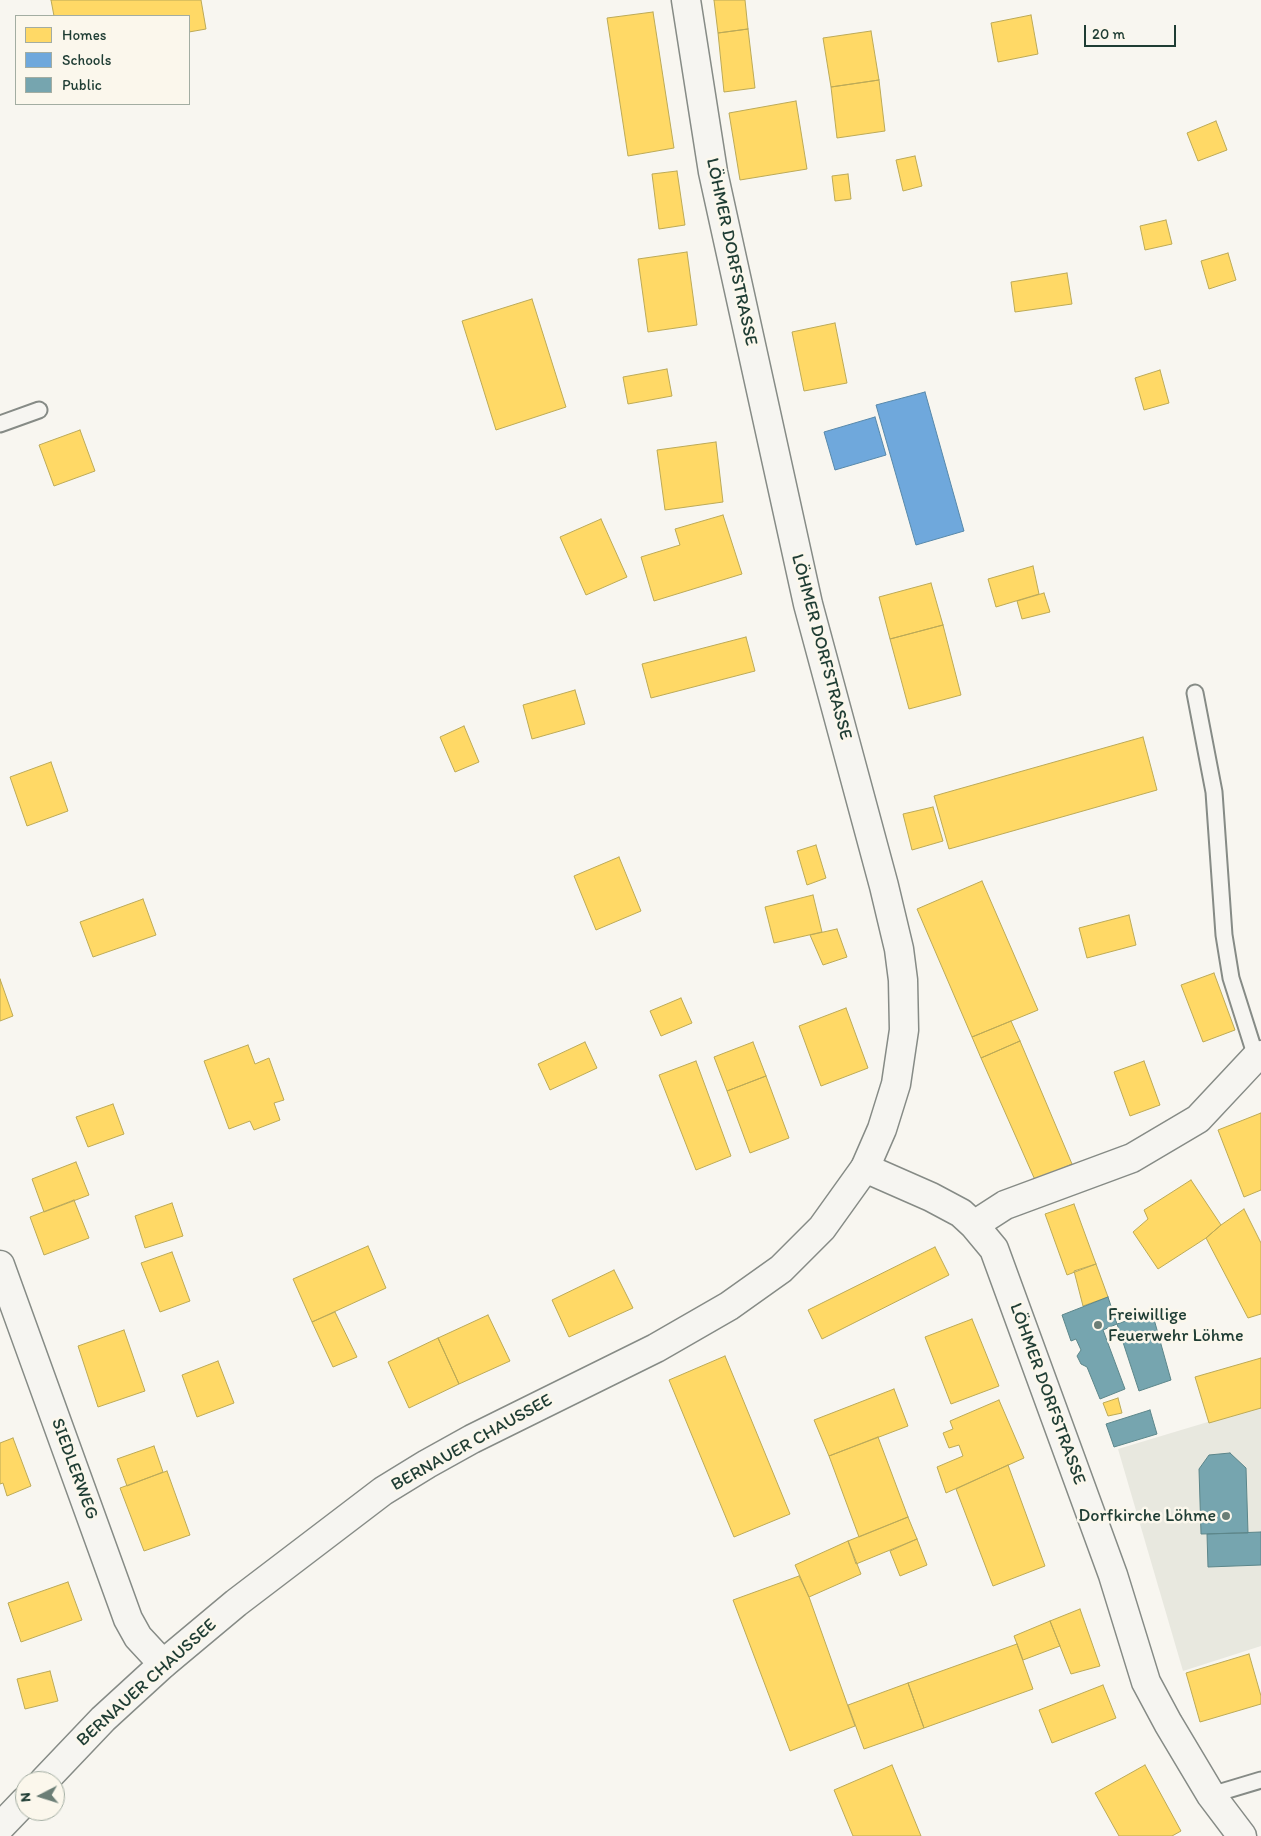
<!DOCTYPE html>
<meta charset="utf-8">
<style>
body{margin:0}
#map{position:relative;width:1261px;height:1836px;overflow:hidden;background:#f8f6f0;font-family:Itim,sans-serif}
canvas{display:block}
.legend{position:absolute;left:15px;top:15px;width:175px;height:90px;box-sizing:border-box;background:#fbf7ec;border:1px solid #a3ada2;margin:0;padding:6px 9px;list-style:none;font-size:15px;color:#1f3d34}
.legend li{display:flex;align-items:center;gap:10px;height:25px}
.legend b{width:25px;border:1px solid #a3ada2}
.north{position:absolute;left:15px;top:1771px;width:50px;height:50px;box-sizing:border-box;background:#fbf7ec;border:1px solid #a3ada2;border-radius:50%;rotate:265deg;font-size:14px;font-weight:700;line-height:20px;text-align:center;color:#1f3d34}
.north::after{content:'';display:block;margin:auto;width:18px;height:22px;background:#6b7e76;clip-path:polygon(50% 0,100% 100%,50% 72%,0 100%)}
.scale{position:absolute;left:1084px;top:25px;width:92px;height:22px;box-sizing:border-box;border:2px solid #1f3d34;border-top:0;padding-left:6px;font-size:15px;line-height:18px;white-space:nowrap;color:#1f3d34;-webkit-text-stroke:4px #fbf7ec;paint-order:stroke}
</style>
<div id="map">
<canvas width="1261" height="1836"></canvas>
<ul class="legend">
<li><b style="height:14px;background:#ffd966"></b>Homes</li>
<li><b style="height:14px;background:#6fa8dc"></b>Schools</li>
<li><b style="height:14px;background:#76a5af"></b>Public</li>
</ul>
<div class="north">N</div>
<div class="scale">20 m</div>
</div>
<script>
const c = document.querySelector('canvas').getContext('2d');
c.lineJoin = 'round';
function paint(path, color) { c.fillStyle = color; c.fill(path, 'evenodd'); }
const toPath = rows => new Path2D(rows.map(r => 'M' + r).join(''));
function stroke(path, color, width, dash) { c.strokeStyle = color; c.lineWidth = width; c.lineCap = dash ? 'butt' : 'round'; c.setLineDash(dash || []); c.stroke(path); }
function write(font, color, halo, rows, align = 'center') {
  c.font = font + ' Itim,sans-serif'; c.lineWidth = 5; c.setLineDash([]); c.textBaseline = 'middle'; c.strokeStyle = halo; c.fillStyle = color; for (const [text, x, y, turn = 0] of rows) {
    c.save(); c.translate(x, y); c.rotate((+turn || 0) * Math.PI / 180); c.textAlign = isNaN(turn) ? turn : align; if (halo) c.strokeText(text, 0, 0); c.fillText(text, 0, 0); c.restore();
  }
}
const built = toPath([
 [1261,1406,1261,1646,1183,1671,1118,1449]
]);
const homes = toPath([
 [51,0,201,0,206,29,189,32,189,16,54,16,51,0],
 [714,0,745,0,748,29,718,33,714,0],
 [653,12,674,148,628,156,607,18,653,12],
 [1031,15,1038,54,998,62,991,23,1031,15],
 [748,29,755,88,724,92,718,33,748,29],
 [871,31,879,80,831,87,823,38,871,31],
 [879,80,885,131,837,138,831,87,879,80],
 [796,101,807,169,740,180,729,113,796,101],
 [1216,121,1227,150,1198,161,1187,133,1216,121],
 [915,156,922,186,903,191,896,160,915,156],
 [677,171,685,225,659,229,652,174,677,171],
 [848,174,851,199,835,201,832,176,848,174],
 [1166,220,1172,244,1145,250,1140,226,1166,220],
 [687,252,697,325,648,332,638,259,687,252],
 [1228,253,1236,280,1209,289,1201,261,1228,253],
 [1067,273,1072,304,1015,312,1011,282,1067,273],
 [532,299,566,407,496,430,462,321,532,299],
 [835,323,847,383,804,391,792,332,835,323],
 [667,369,672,396,628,404,623,377,667,369],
 [1160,370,1169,403,1144,410,1135,378,1160,370],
 [80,430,95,471,54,486,39,445,80,430],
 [716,442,723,502,665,510,657,450,716,442],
 [723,515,742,574,654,601,641,557,680,545,675,529,723,515],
 [601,519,627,577,586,595,560,537,601,519],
 [1033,566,1039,594,996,607,988,579,1033,566],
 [931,583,943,625,890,639,879,597,931,583],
 [1044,593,1050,612,1022,619,1017,601,1044,593],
 [943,625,961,695,909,709,890,639,943,625],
 [746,637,755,671,651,698,642,664,746,637],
 [575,690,585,724,532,739,523,705,575,690],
 [464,726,479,762,455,772,440,737,464,726],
 [1143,737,1157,790,949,849,934,796,1143,737],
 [51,762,68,811,27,826,10,777,51,762],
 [933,807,943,841,912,850,903,814,933,807],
 [816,845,826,878,807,885,797,851,816,845],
 [619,857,641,911,596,930,574,876,619,857],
 [982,881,1038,1010,972,1037,917,909,982,881],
 [813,895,822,932,774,943,765,907,813,895],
 [143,899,156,935,93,957,80,922,143,899],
 [1129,915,1136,945,1087,958,1079,928,1129,915],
 [837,929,847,957,823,965,810,935,837,929],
 [1214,973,1235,1030,1203,1042,1181,985,1214,973],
 [0,979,13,1016,0,1021,0,979],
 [681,998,692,1023,661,1036,650,1011,681,998],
 [846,1008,868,1068,821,1086,799,1026,846,1008],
 [1011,1021,1020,1041,981,1058,972,1037,1011,1021],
 [1020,1041,1072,1164,1035,1180,981,1058,1020,1041],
 [585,1042,597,1068,550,1090,538,1064,585,1042],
 [753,1042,766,1076,727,1091,714,1057,753,1042],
 [248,1045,255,1064,269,1058,284,1100,274,1103,280,1120,254,1130,250,1121,229,1129,204,1061,248,1045],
 [696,1061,731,1156,696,1170,659,1075,696,1061],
 [1144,1061,1160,1105,1130,1116,1114,1072,1144,1061],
 [766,1076,789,1138,750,1153,727,1091,766,1076],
 [113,1104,124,1134,88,1147,76,1117,113,1104],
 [1261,1113,1261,1190,1244,1197,1218,1130,1261,1113],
 [76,1162,89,1195,44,1212,32,1179,76,1162],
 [1191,1180,1221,1225,1206,1238,1158,1269,1133,1232,1148,1219,1144,1210,1191,1180],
 [74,1200,89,1238,44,1255,30,1217,74,1200],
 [172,1203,183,1236,145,1248,135,1216,172,1203],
 [1074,1204,1096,1264,1067,1275,1045,1214,1074,1204],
 [1244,1209,1261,1243,1261,1314,1248,1318,1206,1238,1221,1225,1244,1209],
 [368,1246,386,1288,312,1322,293,1279,368,1246],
 [935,1247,949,1275,822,1339,808,1310,935,1247],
 [172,1252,190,1301,160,1312,141,1263,172,1252],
 [1096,1264,1108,1297,1083,1306,1074,1271,1096,1264],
 [614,1270,633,1308,569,1337,552,1300,614,1270],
 [335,1312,357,1357,333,1367,312,1322,335,1312],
 [488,1315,510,1361,459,1384,438,1338,488,1315],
 [972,1319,999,1386,951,1404,925,1337,972,1319],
 [124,1330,145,1391,98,1407,78,1346,124,1330],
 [438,1338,459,1384,409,1408,388,1362,438,1338],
 [725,1356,790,1514,734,1537,669,1380,725,1356],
 [1261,1358,1261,1408,1209,1423,1195,1377,1261,1358],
 [218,1361,234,1403,197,1417,182,1375,218,1361],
 [894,1389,908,1426,829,1456,814,1420,894,1389],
 [1118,1398,1122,1413,1108,1416,1103,1403,1118,1398],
 [999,1400,1024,1458,946,1493,937,1467,963,1456,959,1445,949,1448,943,1433,953,1429,950,1421,999,1400],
 [878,1437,908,1517,859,1537,829,1456,878,1437],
 [13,1438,31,1486,7,1496,3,1483,0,1484,0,1443,13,1438],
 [154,1446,163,1472,127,1486,117,1459,154,1446],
 [1008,1465,1045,1566,993,1586,956,1489,1008,1465],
 [167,1471,190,1535,144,1551,120,1488,167,1471],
 [908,1517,917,1539,856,1564,848,1541,908,1517],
 [917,1539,927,1565,900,1576,890,1551,917,1539],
 [848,1541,861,1574,809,1597,795,1565,848,1541],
 [799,1576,809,1597,855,1726,790,1751,733,1600,799,1576],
 [68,1582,82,1620,21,1642,8,1603,68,1582],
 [1080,1609,1100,1666,1071,1674,1050,1621,1080,1609],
 [1050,1621,1060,1646,1023,1660,1014,1636,1050,1621],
 [1017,1644,1033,1689,924,1728,908,1683,1017,1644],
 [1249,1654,1261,1696,1261,1704,1200,1722,1186,1673,1249,1654],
 [50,1671,58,1701,25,1709,17,1679,50,1671],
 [908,1683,924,1728,864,1749,848,1705,908,1683],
 [1103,1685,1116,1718,1052,1743,1039,1710,1103,1685],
 [892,1765,921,1836,853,1836,834,1790,892,1765],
 [1145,1765,1181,1831,1172,1836,1119,1836,1095,1793,1145,1765]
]);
const schools = toPath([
 [925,392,964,531,916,545,876,405,925,392],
 [875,417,886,455,835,470,824,432,875,417]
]);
const public = toPath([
 [1108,1297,1117,1324,1103,1330,1125,1389,1100,1399,1087,1367,1081,1364,1077,1356,1081,1350,1076,1339,1071,1341,1062,1315,1108,1297],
 [1152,1312,1171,1380,1139,1391,1117,1324,1152,1312],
 [1150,1410,1157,1434,1114,1447,1106,1424,1150,1410],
 [1230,1453,1246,1468,1248,1533,1201,1534,1199,1469,1209,1455,1230,1453],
 [1261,1532,1261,1565,1208,1567,1207,1534,1261,1532]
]);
const lane = toPath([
 [0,424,39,410],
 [1195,693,1214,792,1224,935,1231,978,1256,1057],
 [1211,1795,1261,1780]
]);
const street = toPath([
 [865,1168,931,1197,961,1213,974,1225,994,1249,1113,1575,1146,1682,1168,1723,1211,1795,1242,1836],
 [974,1225,1005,1205,1132,1158,1198,1119,1256,1057,1261,1055],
 [0,1265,128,1619,138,1637,163,1664]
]);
const secondary = toPath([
 [44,1781,103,1719,163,1664,236,1603,383,1491,427,1464,472,1439,656,1348,729,1306,781,1269,822,1228,865,1168,882,1129,896,1084,904,1030,903,980,899,949,884,886,808,604,713,172,686,0],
 [0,1827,25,1801]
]);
const markers = [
 [1098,1325,5,"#6b7e76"],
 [1226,1516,5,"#6b7e76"]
];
const streetNames = [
 ["LÖHMER DORFSTRASSE",731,252,78],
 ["LÖHMER DORFSTRASSE",821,647,75],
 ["LÖHMER DORFSTRASSE",1047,1394,70],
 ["BERNAUER CHAUSSEE",472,1443,-29],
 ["SIEDLERWEG",74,1469,70],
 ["BERNAUER CHAUSSEE",147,1683,-42]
];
const poiNames = [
 ["Freiwillige",1108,1315],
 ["Feuerwehr Löhme",1108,1336],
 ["Dorfkirche Löhme",1216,1516,"right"]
];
paint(built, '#e8e8df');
paint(homes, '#ffd966');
stroke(homes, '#bcaa57', 1);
paint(schools, '#6fa8dc');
stroke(schools, '#5788aa', 1);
paint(public, '#76a5af');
stroke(public, '#5c868a', 1);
stroke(lane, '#868b86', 19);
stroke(street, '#868b86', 31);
stroke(secondary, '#868b86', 31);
stroke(lane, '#f6f5f1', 15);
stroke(street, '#f6f5f1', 28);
stroke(secondary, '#f6f5f1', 28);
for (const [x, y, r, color] of markers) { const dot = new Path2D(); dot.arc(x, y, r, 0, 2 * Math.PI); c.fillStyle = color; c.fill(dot); stroke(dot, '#fbf7ec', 2); }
write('18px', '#1f3d34', '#fbf7ec', streetNames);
write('18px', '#1f3d34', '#fbf7ec', poiNames, 'left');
</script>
